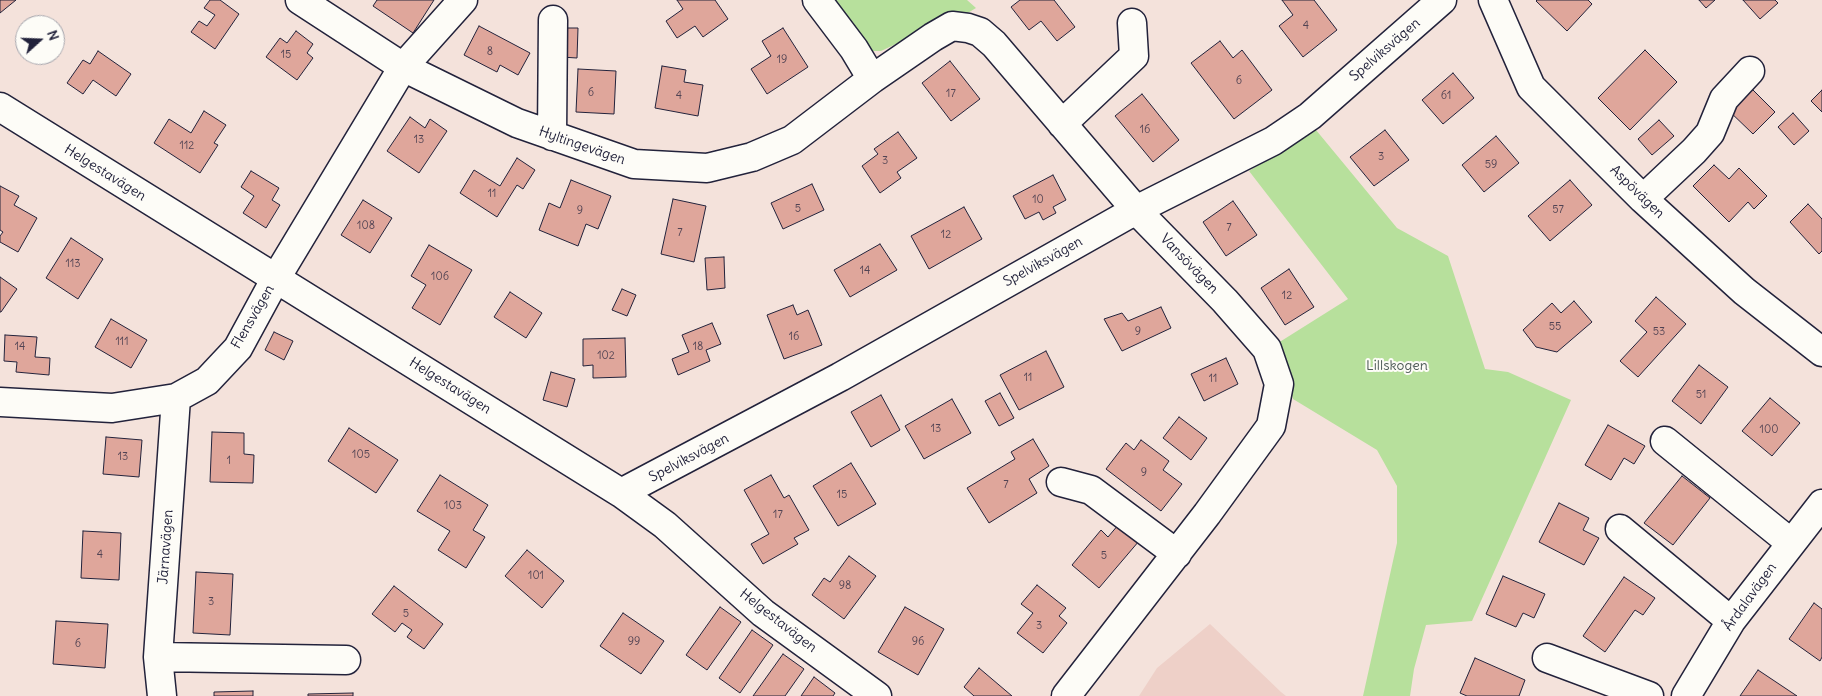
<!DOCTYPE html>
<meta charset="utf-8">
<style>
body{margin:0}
#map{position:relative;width:1822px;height:696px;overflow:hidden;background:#f4e2db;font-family:Delius,sans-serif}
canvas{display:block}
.north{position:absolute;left:15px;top:15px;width:50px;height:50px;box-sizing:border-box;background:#fdfcf7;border:1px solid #a5a5ac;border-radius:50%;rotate:70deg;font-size:14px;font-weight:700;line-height:20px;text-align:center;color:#22223b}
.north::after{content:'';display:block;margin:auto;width:18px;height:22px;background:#22223b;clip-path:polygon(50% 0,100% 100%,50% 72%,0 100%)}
</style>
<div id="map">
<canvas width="1822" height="696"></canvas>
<div class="north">N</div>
</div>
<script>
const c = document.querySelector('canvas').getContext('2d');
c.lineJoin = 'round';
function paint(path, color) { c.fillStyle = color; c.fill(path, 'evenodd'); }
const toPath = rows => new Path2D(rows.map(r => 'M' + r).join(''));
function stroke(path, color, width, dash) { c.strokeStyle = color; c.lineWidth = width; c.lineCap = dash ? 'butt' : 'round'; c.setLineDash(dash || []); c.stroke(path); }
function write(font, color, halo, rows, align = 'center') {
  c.font = font + ' Delius,sans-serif'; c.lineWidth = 4; c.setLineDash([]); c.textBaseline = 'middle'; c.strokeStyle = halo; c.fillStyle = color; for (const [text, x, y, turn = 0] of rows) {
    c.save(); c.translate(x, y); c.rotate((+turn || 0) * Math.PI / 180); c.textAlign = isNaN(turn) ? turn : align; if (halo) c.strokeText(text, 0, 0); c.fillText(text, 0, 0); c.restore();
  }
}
const built = toPath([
 [1210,624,1281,692,1286,696,1139,696,1157,668]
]);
const green = toPath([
 [830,0,967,0,976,8,961,17,932,27,881,51,869,51],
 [1316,130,1397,228,1448,256,1485,369,1508,372,1571,400,1472,621,1426,625,1414,669,1410,696,1363,696,1397,543,1397,486,1377,450,1293,399,1278,343,1348,299,1249,171]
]);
const building = toPath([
 [0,0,16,0,0,13,0,0],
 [210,0,220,0,239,14,215,49,191,32,199,21,207,26,215,15,204,8,210,0],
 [377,0,434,0,413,33,373,6,377,0],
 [677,0,715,0,728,19,703,37,695,26,677,38,666,21,683,9,677,0],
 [1020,0,1054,0,1075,27,1057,41,1041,21,1029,30,1011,7,1020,0],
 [1282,0,1314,0,1337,30,1303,57,1279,26,1293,15,1282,0],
 [1537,0,1588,0,1592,4,1567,31,1536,1,1537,0],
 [1699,0,1715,0,1706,8,1699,0],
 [1743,0,1775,0,1778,3,1760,19,1743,0],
 [479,26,530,53,518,75,500,65,497,72,464,55,479,26],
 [562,28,578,28,577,58,561,57,562,28],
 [783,28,808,67,767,94,751,69,771,56,762,41,783,28],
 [296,31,313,44,307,53,313,58,297,80,266,57,280,38,287,43,296,31],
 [1220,41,1233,58,1242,50,1272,90,1234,119,1191,63,1220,41],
 [1645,50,1677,82,1630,130,1598,98,1645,50],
 [98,51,131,74,116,96,93,80,83,94,67,83,83,60,90,64,98,51],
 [950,61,980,99,951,121,922,83,950,61],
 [662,66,686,70,684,82,703,85,698,116,655,108,662,66],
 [578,69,616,71,614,114,576,112,578,69],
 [1453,73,1474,98,1443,124,1422,100,1453,73],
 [1748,85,1775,112,1753,134,1726,108,1748,85],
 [1822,90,1822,112,1811,101,1822,90],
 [1142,94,1179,140,1153,162,1115,116,1142,94],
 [204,111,226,125,214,143,218,145,200,173,154,143,169,119,191,133,204,111],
 [1793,113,1809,131,1794,145,1778,127,1793,113],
 [410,117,425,128,430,119,447,131,419,173,387,151,410,117],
 [1659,120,1674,136,1652,155,1638,139,1659,120],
 [1385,130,1409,160,1374,186,1350,157,1385,130],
 [898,132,917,158,897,172,901,178,880,193,862,166,878,154,874,149,898,132],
 [1496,136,1519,163,1484,192,1462,165,1496,136],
 [517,158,535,170,523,189,517,185,497,217,460,193,474,170,500,186,517,158],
 [1714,165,1729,179,1739,168,1767,196,1754,209,1748,202,1729,222,1693,186,1714,165],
 [251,171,279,188,272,200,280,205,266,228,243,213,254,196,241,187,251,171],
 [1053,175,1066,200,1053,207,1056,213,1043,220,1039,212,1025,219,1013,196,1053,175],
 [571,180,611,196,598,229,586,224,578,246,539,230,549,203,560,208,571,180],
 [1570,180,1592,205,1550,241,1528,216,1570,180],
 [812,184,824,210,783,229,771,203,812,184],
 [0,186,19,196,14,205,37,218,18,252,0,242,0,236,3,232,0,230,0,186],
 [673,199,706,206,694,262,661,254,673,199],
 [363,200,392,218,370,253,341,235,363,200],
 [1233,201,1257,235,1226,256,1203,222,1233,201],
 [1808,204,1822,219,1822,251,1819,254,1790,222,1808,204],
 [964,207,982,239,929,269,911,236,964,207],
 [71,238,103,259,78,299,46,278,71,238],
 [880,244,897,270,850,297,834,270,880,244],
 [429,245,472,270,440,325,412,308,426,285,411,276,429,245],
 [724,257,725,288,707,290,705,258,724,257],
 [1289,269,1314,307,1285,325,1261,288,1289,269],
 [0,277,17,289,1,312,0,312,0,277],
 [622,289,636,295,627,316,612,310,622,289],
 [510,292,542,313,526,338,494,317,510,292],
 [1656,297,1686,324,1638,377,1620,361,1647,332,1635,321,1656,297],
 [1574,301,1592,322,1557,352,1536,347,1523,330,1552,303,1561,313,1574,301],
 [793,305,797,315,808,310,822,345,784,359,767,315,793,305],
 [1161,307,1171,328,1122,351,1104,319,1122,313,1128,321,1161,307],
 [111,319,147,340,131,368,95,347,111,319],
 [712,323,721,344,706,350,710,361,678,375,672,359,689,352,682,335,712,323],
 [274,332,293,341,284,360,265,350,274,332],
 [5,335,37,337,35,357,50,358,49,375,16,372,17,362,4,361,5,335],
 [625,338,626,377,593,378,593,365,583,366,583,339,625,338],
 [1046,351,1064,387,1019,410,1000,375,1046,351],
 [1226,358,1238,384,1204,401,1191,374,1226,358],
 [1699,365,1728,387,1701,424,1672,401,1699,365],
 [551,372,575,379,567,407,543,400,551,372],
 [1000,393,1014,418,999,426,985,401,1000,393],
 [881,395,900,430,871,447,851,412,881,395],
 [1770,398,1800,423,1772,456,1742,431,1770,398],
 [952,399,971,433,924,459,905,426,952,399],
 [1179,417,1207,438,1191,460,1163,438,1179,417],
 [1608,425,1645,446,1634,464,1624,458,1611,480,1585,465,1608,425],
 [349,428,398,460,376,493,328,461,349,428],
 [212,432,244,433,244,454,254,455,253,483,210,482,212,432],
 [106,437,142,440,139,477,103,474,106,437],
 [1033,439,1049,466,1029,479,1037,493,989,523,967,488,1015,459,1011,452,1033,439],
 [1141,440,1169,461,1163,470,1182,484,1161,511,1106,469,1126,443,1134,450,1141,440],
 [851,463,876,504,838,526,813,486,851,463],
 [440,475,488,505,473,530,485,537,466,568,438,550,450,531,417,511,440,475],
 [771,475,784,498,789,495,809,530,794,538,798,544,763,564,751,544,769,534,744,490,771,475],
 [1682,476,1710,498,1673,545,1644,523,1682,476],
 [1559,503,1589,518,1583,530,1599,538,1584,565,1539,542,1559,503],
 [1119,524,1139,541,1099,588,1072,565,1101,530,1108,537,1119,524],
 [83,531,121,533,119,580,81,578,83,531],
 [527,550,564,581,542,608,505,576,527,550],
 [849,556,876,576,844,619,812,595,824,578,830,582,849,556],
 [196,572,233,574,230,635,193,633,196,572],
 [1503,576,1545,594,1534,618,1523,613,1516,627,1486,614,1503,576],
 [1624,577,1655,598,1643,615,1635,610,1605,652,1583,636,1624,577],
 [1037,585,1066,608,1059,616,1067,623,1043,653,1017,633,1033,613,1021,604,1037,585],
 [394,586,443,624,424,649,407,637,412,630,402,623,395,632,372,614,394,586],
 [1814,603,1822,609,1822,657,1820,661,1789,639,1814,603],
 [720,607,741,622,707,670,686,655,720,607],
 [905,607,944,629,918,675,878,652,905,607],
 [623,613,664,641,641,674,600,646,623,613],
 [56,621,108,624,105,668,53,664,56,621],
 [752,630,773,645,740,693,719,678,752,630],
 [783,654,804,669,785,696,753,696,783,654],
 [1475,658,1525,680,1519,696,1467,696,1460,693,1475,658],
 [979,668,1012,696,974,696,964,687,979,668],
 [1758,670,1797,696,1740,696,1758,670],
 [814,677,835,693,833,696,801,696,814,677],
 [253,691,253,696,214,696,214,692,253,691],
 [353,693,353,696,308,696,308,694,353,693]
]);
const minor = toPath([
 [300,0,403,67,517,123,634,164,707,168,752,157,792,140,872,79],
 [817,0,854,49,872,79,933,37,952,26,968,28,980,32,994,44,1136,210,1225,301,1267,349,1279,384,1271,426,1207,514,1066,696],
 [1493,0,1531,87,1643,199,1744,291,1822,352],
 [0,107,621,493,665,525,763,613,877,696],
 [1062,124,1134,56,1132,23],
 [552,136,553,20],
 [1643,199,1694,151,1710,133,1724,99,1750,71],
 [0,402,112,408,176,398,207,381,238,348,276,278,403,67,463,0],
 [1665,441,1791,543],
 [1061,482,1091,490,1177,554],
 [621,493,840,377,1136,210,1273,141,1310,116,1442,0],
 [1620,529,1731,621],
 [158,657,346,660],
 [1547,658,1649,696],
 [162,696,158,657,176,398],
 [1686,696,1731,621,1822,504]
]);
const numberNames = [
 ["4",1306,26],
 ["8",490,52],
 ["15",286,55],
 ["19",782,60],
 ["6",1239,81],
 ["6",591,93],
 ["17",951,94],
 ["4",679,96],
 ["61",1446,96],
 ["16",1145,130],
 ["13",419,140],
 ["112",187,146],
 ["3",1381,157],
 ["3",885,161],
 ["59",1491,165],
 ["11",492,194],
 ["10",1038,200],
 ["5",798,209],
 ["57",1558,210],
 ["9",580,211],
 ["108",366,226],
 ["7",1229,228],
 ["7",680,233],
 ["12",946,235],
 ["113",73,264],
 ["14",865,271],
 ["106",440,277],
 ["12",1287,296],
 ["55",1555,327],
 ["9",1138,332],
 ["53",1659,332],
 ["16",794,337],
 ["111",122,342],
 ["14",20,347],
 ["18",698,347],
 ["102",606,356],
 ["11",1028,378],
 ["11",1213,379],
 ["51",1701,395],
 ["13",936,429],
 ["100",1769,430],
 ["105",361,455],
 ["13",123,457],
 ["1",229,461],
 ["9",1144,473],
 ["7",1006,485],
 ["15",842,495],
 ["103",453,506],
 ["17",778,515],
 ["4",100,555],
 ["5",1104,556],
 ["101",536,576],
 ["98",845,586],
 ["3",211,602],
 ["5",406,614],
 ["3",1039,626],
 ["99",634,642],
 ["96",918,642],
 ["6",78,644]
];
const streetNames = [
 ["Spelviksvägen",1385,50,-41],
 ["Hyltingevägen",582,146,19],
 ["Helgestavägen",105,173,32],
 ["Aspövägen",1637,192,44],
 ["Spelviksvägen",1043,262,-29],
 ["Vansövägen",1189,264,46],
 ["Flensvägen",253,317,-60],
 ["Helgestavägen",450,386,32],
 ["Spelviksvägen",689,458,-28],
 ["Järnavägen",166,547,-86],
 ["Årdalavägen",1750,597,-54],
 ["Helgestavägen",778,621,38]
];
const parkNames = [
 ["Lillskogen",1397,366]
];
paint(built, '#eed0c8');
paint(green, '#b7e09c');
paint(building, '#dfa69b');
stroke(building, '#22223b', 1);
stroke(minor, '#22223b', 31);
stroke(minor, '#fdfcf7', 28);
write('11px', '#514353', null, numberNames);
write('14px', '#22223b', '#fdfcf7', streetNames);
write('14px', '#4f5b58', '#fdfcf7', parkNames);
</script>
